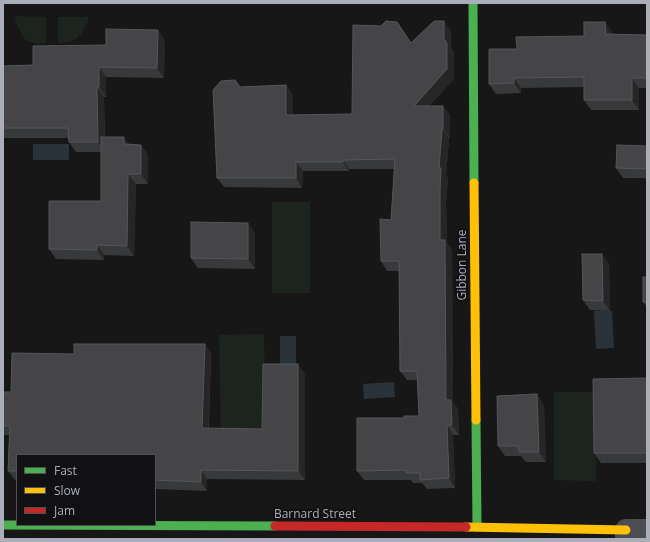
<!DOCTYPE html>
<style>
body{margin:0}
#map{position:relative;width:650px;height:542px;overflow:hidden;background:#171717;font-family:"Open Sans",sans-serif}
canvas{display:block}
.frame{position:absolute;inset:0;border:4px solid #a9aeb8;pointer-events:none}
.legend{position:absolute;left:16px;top:454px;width:140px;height:72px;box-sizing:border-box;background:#111113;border:1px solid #4e5055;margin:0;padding:5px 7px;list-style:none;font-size:12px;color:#a9aeb8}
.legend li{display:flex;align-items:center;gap:8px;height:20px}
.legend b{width:20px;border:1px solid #4e5055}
</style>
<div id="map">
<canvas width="650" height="542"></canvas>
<div class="frame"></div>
<ul class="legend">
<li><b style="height:5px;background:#4caf50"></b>Fast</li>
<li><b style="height:5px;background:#ffc107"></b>Slow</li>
<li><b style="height:5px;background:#c62828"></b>Jam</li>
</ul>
</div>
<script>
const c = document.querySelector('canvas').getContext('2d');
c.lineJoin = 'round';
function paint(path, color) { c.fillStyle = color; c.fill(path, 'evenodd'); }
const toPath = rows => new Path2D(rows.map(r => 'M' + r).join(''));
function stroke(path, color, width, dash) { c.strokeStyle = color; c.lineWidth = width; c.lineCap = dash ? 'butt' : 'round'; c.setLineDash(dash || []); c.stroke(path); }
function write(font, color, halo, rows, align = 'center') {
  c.font = font + ' "Open Sans",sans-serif'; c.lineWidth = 4; c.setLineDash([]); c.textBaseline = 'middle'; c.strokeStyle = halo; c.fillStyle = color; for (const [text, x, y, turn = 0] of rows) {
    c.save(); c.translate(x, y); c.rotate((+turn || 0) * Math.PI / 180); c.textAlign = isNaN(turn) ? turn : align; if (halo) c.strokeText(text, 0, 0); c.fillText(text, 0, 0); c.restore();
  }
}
const green = toPath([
 [15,16,46,17,46,43,37,44,25,40,16,23],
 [58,17,88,17,88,21,81,34,76,39,69,42,58,43],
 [272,202,310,202,310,293,272,293],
 [264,334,266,436,221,437,219,335],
 [554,392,596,392,596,481,554,480]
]);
const water = toPath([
 [33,144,69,144,69,160,33,160],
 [594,311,612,311,614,348,596,349],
 [280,336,296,336,296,368,280,368],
 [394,382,395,397,364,399,363,384]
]);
const street = toPath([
 [626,539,626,530,647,530]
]);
const fast = toPath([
 [473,3,474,183],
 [476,420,477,527],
 [3,525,275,526]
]);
const slow = toPath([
 [474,183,476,420],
 [466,527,626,530]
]);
const jam = toPath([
 [275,526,466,527]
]);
const wall = toPath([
 [605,22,612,32,612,34,647,35,647,88,639,88,639,110,591,110,584,100,584,87,521,88,521,93,496,94,489,84,517,49,584,36],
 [451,31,451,48,454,52,454,79,429,106,443,106,450,115,450,138,449,138,446,176,448,178,446,202,447,243,452,250,453,402,458,409,459,435,453,435,455,488,427,489,422,483,413,483,411,480,364,480,357,471,404,418,419,416,418,380,407,380,400,371,399,271,387,271,381,261,391,220,394,169,349,169,349,171,303,171,302,188,224,187,217,178,240,87,286,85,293,95,293,115,352,114,412,43],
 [165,40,164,78,106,77,106,97,104,97,105,137,129,144,141,145,148,155,148,184,136,184,134,256,104,255,104,260,56,259,49,249,101,201,101,152,76,152,69,142,68,138,3,138,3,66,33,65,106,45],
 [647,146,647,178,623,178,616,168],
 [255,233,255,269,198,268,191,258],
 [602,254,609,264,610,311,590,310,583,300],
 [647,277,647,307,643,302],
 [211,353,209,428,262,429,305,374,305,480,207,479,207,491,155,489,155,455,17,455,17,480,15,480,8,471,9,435,3,435,3,392,11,392],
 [647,378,647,463,601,463,594,453],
 [544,405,546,462,526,462,521,456,505,456,498,446]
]);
const shadedWall = toPath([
 [444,21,451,31,451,48,454,52,454,79,420,115,414,106,444,39],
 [605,22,612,32,613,44,606,34],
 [158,30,165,40,164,78,157,68],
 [99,67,106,77,106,97,99,87],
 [514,78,521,88,521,93,514,83],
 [632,78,639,88,639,110,632,100],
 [286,85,293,95,293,124,286,115],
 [97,87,104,97,105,152,98,142],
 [443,106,450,115,450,138,443,129],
 [442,129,449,138,446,176,448,178,446,202,447,243,452,250,453,402,458,409,459,435,452,425,446,400,440,240,440,192,439,168],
 [124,137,131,147,124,144],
 [141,145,148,155,148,184,141,174],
 [343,160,349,169,349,171,343,162],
 [296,162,303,171,302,188,296,178],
 [128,174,136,184,134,256,127,246],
 [248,223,255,233,255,269,248,259],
 [97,245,104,255,104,260,97,250],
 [602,254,609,264,610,311,603,301],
 [205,344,211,353,208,438,202,428],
 [298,364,305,374,305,480,298,471],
 [537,394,544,405,546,462,539,452],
 [447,425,453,435,455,488,449,478],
 [201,470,207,479,207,491,201,482]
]);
const building = toPath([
 [386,21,397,22,411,43,434,21,444,21,444,39,447,43,447,69,414,106,443,106,443,129,442,129,439,168,441,168,440,192,440,240,445,240,446,400,451,400,452,425,447,425,449,478,420,480,420,473,406,473,406,470,357,471,357,418,404,418,404,416,419,416,417,371,400,371,399,261,381,261,380,219,391,220,395,159,343,160,343,162,296,162,296,178,217,178,213,90,221,81,235,80,240,87,286,85,286,115,352,114,353,25,381,26,386,21],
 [584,22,605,22,606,34,647,35,647,78,632,78,632,100,584,100,584,77,514,78,514,83,489,84,489,49,517,49,516,37,584,36,584,22],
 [106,29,158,30,157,68,99,67,99,87,97,87,98,142,69,142,68,128,3,128,3,66,33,65,33,46,106,45,106,29],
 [101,137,124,137,124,144,141,145,141,174,128,174,127,246,97,245,97,250,49,249,49,201,101,201,101,137],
 [617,145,647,146,647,169,616,168,617,145],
 [191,222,248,223,248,259,191,258,191,222],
 [582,254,602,254,603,301,583,300,582,254],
 [643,277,647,277,647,302,643,302,643,277],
 [74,344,205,344,202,428,262,429,263,364,298,364,298,471,201,470,201,482,155,480,155,455,17,455,17,471,8,471,10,426,3,426,3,392,11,392,12,353,74,354,74,344],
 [647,378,647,453,594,453,593,379,647,378],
 [537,394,539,452,519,452,518,446,498,446,497,396,537,394]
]);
const streetNames = [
 ["Gibbon Lane",463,265,-90],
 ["Barnard Street",315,515]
];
paint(green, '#1d241e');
paint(water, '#2a3339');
stroke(street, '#4b4d50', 22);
stroke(fast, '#4caf50', 9);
stroke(slow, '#ffc107', 9);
stroke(jam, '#c62828', 9);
paint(wall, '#38393a');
paint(shadedWall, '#262627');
paint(building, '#454548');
stroke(building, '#54565a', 1);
write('12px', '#a9aeb8', '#111113', streetNames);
</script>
